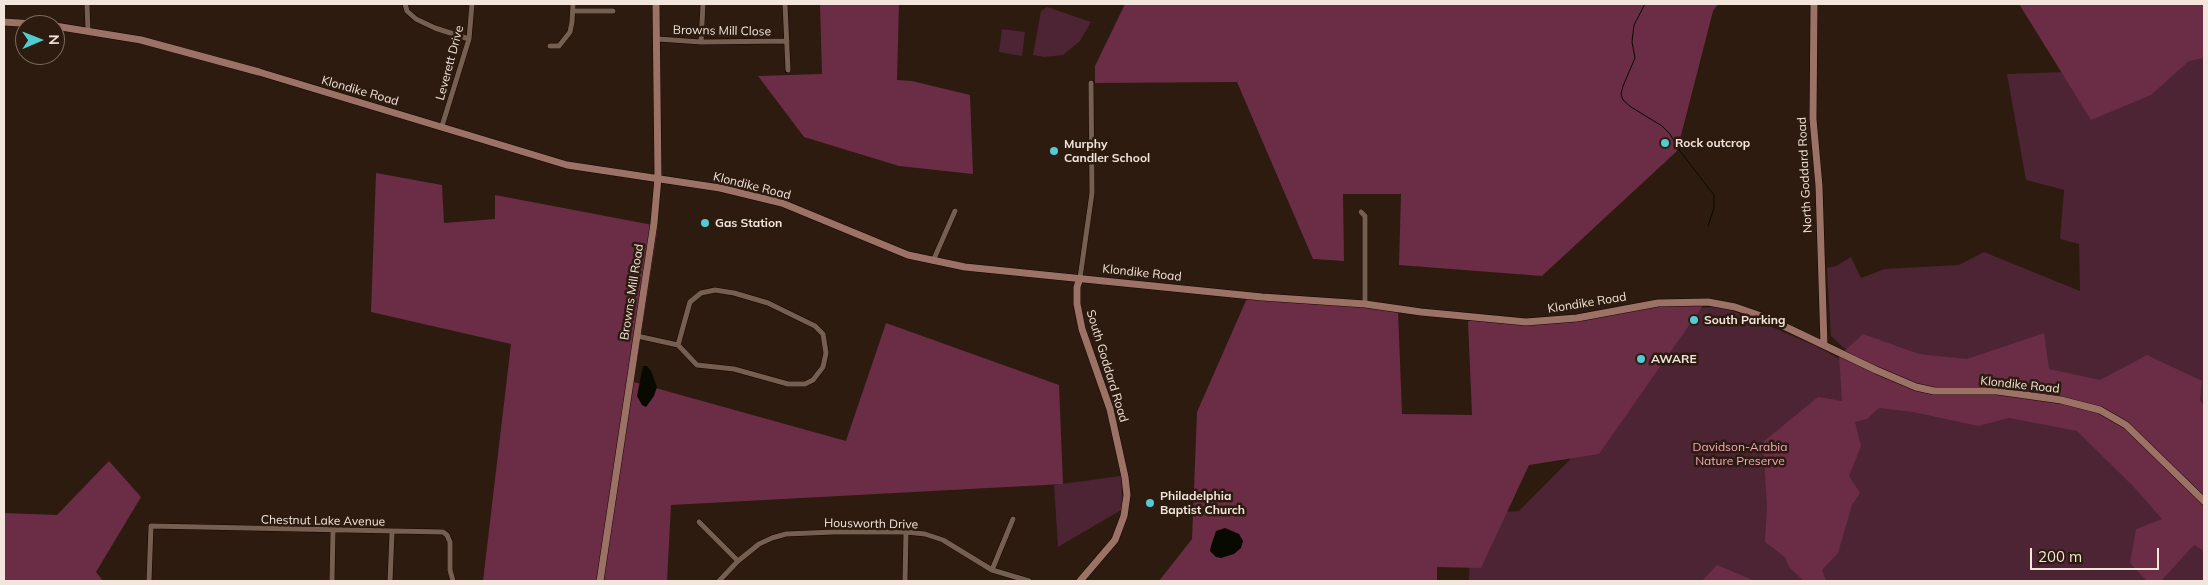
<!DOCTYPE html>
<style>
body{margin:0}
#map{position:relative;width:2208px;height:585px;overflow:hidden;background:#2d1b0f;font-family:Mulish,sans-serif}
canvas{display:block}
.frame{position:absolute;inset:0;border:5px solid #f1e5dc;pointer-events:none}
.north{position:absolute;left:15px;top:15px;width:50px;height:50px;box-sizing:border-box;background:#2d1b0f;border:1px solid #7b6c61;border-radius:50%;rotate:89deg;font-size:14px;font-weight:700;line-height:20px;text-align:center;color:#f1e5dc}
.north::after{content:'';display:block;margin:auto;width:18px;height:22px;background:#51ccd3;clip-path:polygon(50% 0,100% 100%,50% 72%,0 100%)}
.scale{position:absolute;left:2030px;top:548px;width:129px;height:22px;box-sizing:border-box;border:2px solid #f1e5dc;border-top:0;padding-left:6px;font-size:15px;line-height:18px;white-space:nowrap;color:#f1e5dc;-webkit-text-stroke:4px #2d1b0f;paint-order:stroke}
</style>
<div id="map">
<canvas width="2208" height="585"></canvas>
<div class="frame"></div>
<div class="north">N</div>
<div class="scale">200 m</div>
</div>
<script>
const c = document.querySelector('canvas').getContext('2d');
c.lineJoin = 'round';
function paint(path, color) { c.fillStyle = color; c.fill(path, 'evenodd'); }
const toPath = rows => new Path2D(rows.map(r => 'M' + r).join(''));
function stroke(path, color, width, dash) { c.strokeStyle = color; c.lineWidth = width; c.lineCap = dash ? 'butt' : 'round'; c.setLineDash(dash || []); c.stroke(path); }
function write(font, color, halo, rows, align = 'center') {
  c.font = font + ' Mulish,sans-serif'; c.lineWidth = 5; c.setLineDash([]); c.textBaseline = 'middle'; c.strokeStyle = halo; c.fillStyle = color; for (const [text, x, y, turn = 0] of rows) {
    c.save(); c.translate(x, y); c.rotate((+turn || 0) * Math.PI / 180); c.textAlign = isNaN(turn) ? turn : align; if (halo) c.strokeText(text, 0, 0); c.fillText(text, 0, 0); c.restore();
  }
}
const green = toPath([
 [2204,4,2204,490,2167,455,1847,351,1831,336,1827,268,1836,266,1851,257,1861,278,1885,269,1959,265,1984,252,2080,291,2079,244,2060,239,2064,190,2026,180,2007,74,2066,72],
 [1047,7,1091,22,1080,41,1063,55,1044,57,1033,55,1041,11],
 [1002,29,1025,32,1022,56,999,52],
 [1712,307,1725,308,1756,320,1818,347,1845,362,2077,411,2204,513,2204,581,1469,581,1471,514,1519,511,1617,412,1676,309],
 [1121,476,1123,509,1058,547,1054,485]
]);
const forest = toPath([
 [820,4,899,4,897,80,912,81,970,95,973,174,899,166,804,137,758,76,822,74],
 [1125,4,1718,4,1713,11,1677,151,1542,276,1399,265,1401,194,1343,194,1344,261,1313,259,1237,82,1095,83,1095,66],
 [2019,4,2204,4,2204,58,2189,61,2151,95,2091,120],
 [376,173,442,185,444,223,495,219,495,195,658,226,634,382,846,441,886,323,1059,385,1063,484,671,505,667,581,483,581,511,344,371,312],
 [1248,296,1398,310,1402,414,1472,415,1468,321,1571,319,1648,304,1704,304,1599,454,1529,465,1481,568,1437,567,1437,581,1159,581,1192,539,1197,412],
 [2044,333,2049,369,2100,380,2147,355,2202,381,2200,400,2204,406,2204,551,2194,545,2161,581,2147,581,2130,563,2136,529,2162,519,2133,486,2077,431,2009,418,1978,426,1913,412,1879,408,1867,419,1855,422,1861,446,1849,476,1860,493,1852,505,1838,553,1822,570,1826,581,1804,581,1789,567,1785,557,1765,542,1767,506,1763,442,1818,397,1842,401,1839,356,1863,334,1919,354,1967,359],
 [109,461,141,497,96,572,103,581,4,581,4,513,57,515],
 [1717,565,1755,581,1702,581]
]);
const water = toPath([
 [643,366,647,366,651,371,657,387,654,396,646,407,642,405,637,396],
 [1225,528,1239,534,1243,541,1241,548,1234,554,1221,558,1216,557,1210,551,1211,546,1216,531]
]);
const stream = toPath([
 [1645,4,1634,25,1632,42,1635,58,1623,86,1621,94,1623,100,1631,107,1662,126,1670,134,1680,151,1714,195,1714,208,1708,226]
]);
const street = toPath([
 [87,4,88,31],
 [405,4,407,11,416,19,435,28,469,39],
 [785,4,788,70],
 [573,11,613,11],
 [658,39,701,42,787,41],
 [701,42,703,4],
 [550,46,559,46,570,32,572,22,573,4],
 [442,126,469,39,472,4],
 [1361,212,1365,216,1365,304],
 [933,261,955,211],
 [1080,278,1092,193,1091,83],
 [637,336,678,345,697,365,734,369,788,384,805,384,813,380,823,367,826,353,823,334,815,326,768,303,734,293,715,290,701,293,690,302,678,345],
 [699,522,738,561],
 [992,570,1013,519],
 [149,581,151,526,443,532,447,535,450,542,450,570,453,581],
 [332,581,333,531],
 [390,581,392,533],
 [719,581,738,561,759,544,772,538,786,534,834,532,906,532,925,534,943,540,992,570,1029,581],
 [905,581,906,532]
]);
const secondary = toPath([
 [1814,4,1813,119,1819,186,1824,345],
 [4,22,50,25],
 [55,26,141,40,259,72,567,165,720,188,782,203,908,255,965,267,1262,297,1365,304,1421,312,1526,322,1577,318,1658,303,1708,302,1735,307,1767,318,1876,370,1916,387,1934,391,1997,391,2061,400,2100,410,2126,425,2204,501],
 [1080,278,1077,287,1077,304,1082,329,1110,409,1125,477,1127,495,1124,516,1115,540,1080,581],
 [600,581,654,223,658,178,656,4]
]);
const markers = [
 [1665,143,5,"#51ccd3"],
 [1054,151,5,"#51ccd3"],
 [705,223,5,"#51ccd3"],
 [1694,320,5,"#51ccd3"],
 [1641,359,5,"#51ccd3"],
 [1150,503,5,"#51ccd3"]
];
const streetNames = [
 ["Browns Mill Close",722,31,1],
 ["Leverett Drive",450,63,-75],
 ["Klondike Road",360,91,16],
 ["North Goddard Road",1805,175,-93],
 ["Klondike Road",752,186,14],
 ["Klondike Road",1142,273,6],
 ["Browns Mill Road",632,292,-81],
 ["Klondike Road",1587,303,-9],
 ["South Goddard Road",1107,366,73],
 ["Klondike Road",2020,385,6],
 ["Chestnut Lake Avenue",323,521,1],
 ["Housworth Drive",871,524,1]
];
const poiNames = [
 ["Rock outcrop",1675,143],
 ["Murphy",1064,144],
 ["Candler School",1064,158],
 ["Gas Station",715,223],
 ["South Parking",1704,320],
 ["AWARE",1651,359],
 ["Philadelphia",1160,496],
 ["Baptist Church",1160,510]
];
const parkNames = [
 ["Davidson-Arabia",1740,447],
 ["Nature Preserve",1740,461]
];
paint(green, '#4c2433');
paint(forest, '#6b2c45');
paint(water, '#080a00');
stroke(stream, '#080a00', 1);
stroke(street, '#150500', 6);
stroke(secondary, '#150500', 8);
stroke(street, '#755f51', 5);
stroke(secondary, '#9c7266', 7);
for (const [x, y, r, color] of markers) { const dot = new Path2D(); dot.arc(x, y, r, 0, 2 * Math.PI); c.fillStyle = color; c.fill(dot); stroke(dot, '#2d1b0f', 2); }
write('12px', '#f1e5dc', '#2d1b0f', streetNames);
write('bold 12px', '#f1e5dc', '#2d1b0f', poiNames, 'left');
write('12px', '#f6a7c2', '#2d1b0f', parkNames);
</script>
